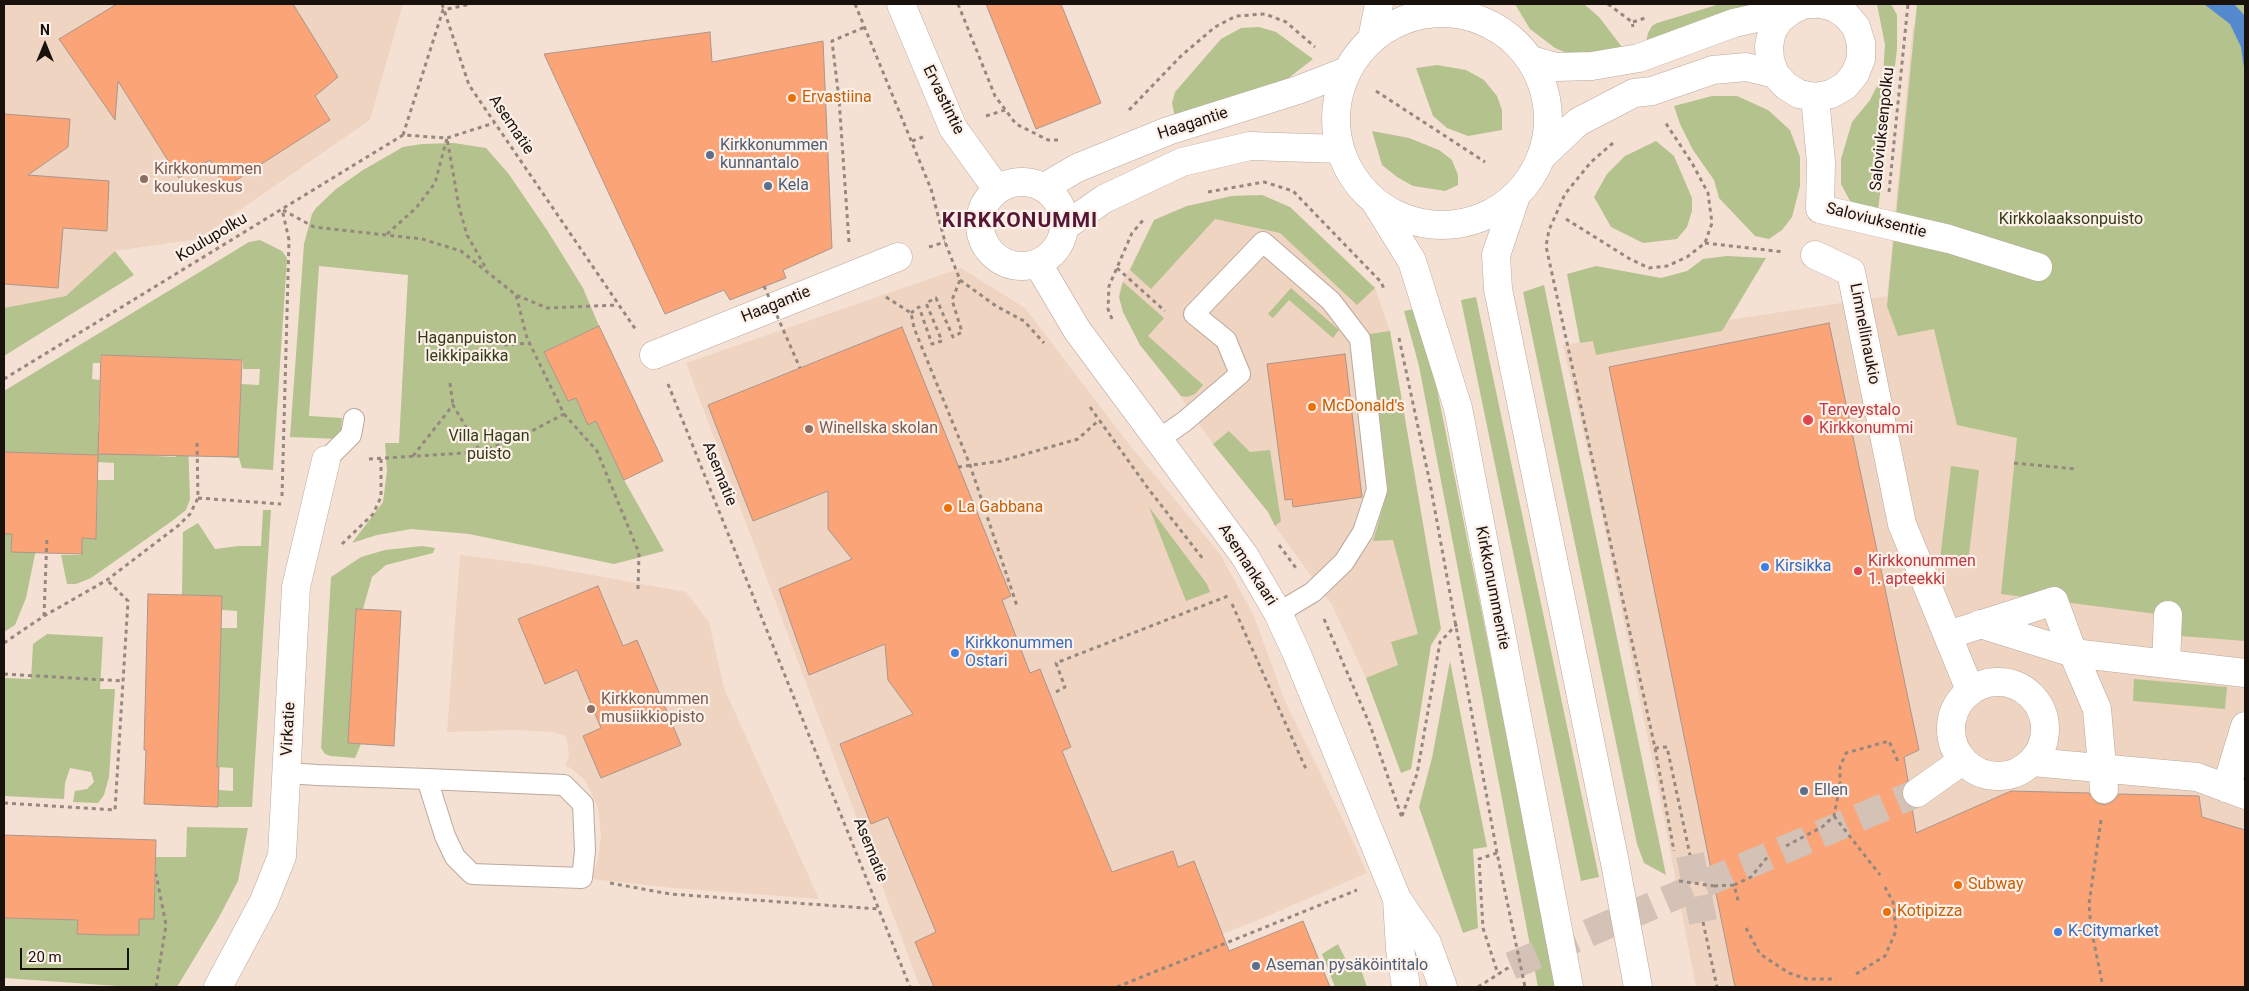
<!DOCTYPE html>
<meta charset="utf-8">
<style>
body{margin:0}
#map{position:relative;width:2249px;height:991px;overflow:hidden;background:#f5e1d4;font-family:Roboto,sans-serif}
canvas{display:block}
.frame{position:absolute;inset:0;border:5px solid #18110c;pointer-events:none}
.north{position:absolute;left:20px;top:20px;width:50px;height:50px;-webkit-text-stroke:4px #fcf0e8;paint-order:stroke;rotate:0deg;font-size:14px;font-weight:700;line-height:20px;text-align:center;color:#18110c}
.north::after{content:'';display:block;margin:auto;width:18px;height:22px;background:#18110c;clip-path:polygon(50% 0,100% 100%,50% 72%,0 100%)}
.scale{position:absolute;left:20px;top:948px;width:109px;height:22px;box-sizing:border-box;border:2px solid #18110c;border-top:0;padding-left:6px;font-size:15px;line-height:18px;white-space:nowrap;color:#18110c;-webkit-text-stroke:4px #fcf0e8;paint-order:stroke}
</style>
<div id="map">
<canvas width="2249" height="991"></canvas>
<div class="frame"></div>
<div class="north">N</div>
<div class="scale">20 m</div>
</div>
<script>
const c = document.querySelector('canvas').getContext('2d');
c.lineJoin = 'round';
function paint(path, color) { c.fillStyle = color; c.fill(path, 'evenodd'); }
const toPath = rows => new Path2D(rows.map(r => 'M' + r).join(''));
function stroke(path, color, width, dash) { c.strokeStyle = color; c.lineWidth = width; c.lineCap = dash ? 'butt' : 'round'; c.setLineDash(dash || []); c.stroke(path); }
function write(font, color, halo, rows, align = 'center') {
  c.font = font + ' Roboto,sans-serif'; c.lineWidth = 4.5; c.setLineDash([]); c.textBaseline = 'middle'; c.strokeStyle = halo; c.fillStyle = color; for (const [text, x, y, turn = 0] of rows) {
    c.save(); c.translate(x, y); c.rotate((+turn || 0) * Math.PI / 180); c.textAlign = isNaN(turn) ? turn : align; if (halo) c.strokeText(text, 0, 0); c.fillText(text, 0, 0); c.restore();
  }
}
const built = toPath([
 [4,4,403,4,370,120,198,239,115,251,66,296,4,308],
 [1913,26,2116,45,2245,254,2245,987,1696,987,1662,808,1598,496,1563,345,1887,296],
 [1262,195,1290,207,1375,288,1390,331,1441,629,1431,645,1411,769,1401,773,1366,678,1332,605,1275,526,1268,512,1213,444,1177,392,1140,345,1123,312,1119,297,1120,287,1154,220,1187,206,1232,196],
 [961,268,1025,308,1128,443,1220,554,1253,614,1285,701,1343,820,1367,873,1263,918,1088,987,920,987,686,363],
 [460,555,531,564,686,592,709,622,724,688,819,899,673,888,582,878,592,877,598,859,601,835,598,808,585,780,569,767,565,766,569,755,566,736,553,732,516,730,447,732]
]);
const green = toPath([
 [1515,4,1584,4,1599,17,1625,51,1576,57,1555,48,1530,29],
 [1720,4,1750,4,1751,11,1646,42,1648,33,1652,26,1657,23],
 [1877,4,1891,4,1897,15,1897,49,1878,211,1850,201,1841,184,1841,159,1852,122,1870,100,1883,74,1885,45],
 [1917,4,2245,4,2245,641,2181,636,2180,617,2001,594,2017,438,1957,425,1934,329,1898,336,1887,306],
 [1259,27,1276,32,1313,59,1277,87,1176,122,1172,103,1175,92,1221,39,1241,28],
 [1437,65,1466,70,1484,80,1497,96,1502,110,1502,130,1468,136,1447,128,1433,116,1416,68],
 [1712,96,1737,96,1768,110,1790,130,1800,157,1800,186,1792,217,1782,230,1769,239,1755,236,1719,198,1714,180,1693,150,1680,124,1674,106],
 [1372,131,1409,138,1439,150,1452,160,1458,175,1458,185,1445,191,1413,186,1397,177,1382,165],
 [1656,141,1674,156,1692,198,1692,211,1687,227,1677,239,1643,243,1611,227,1594,197,1607,174,1625,156],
 [454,143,486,148,508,173,547,230,583,288,599,326,544,352,568,401,576,398,588,425,596,421,624,480,664,551,614,564,469,534,411,529,377,535,352,543,383,502,387,471,385,443,399,443,408,275,319,266,309,416,342,418,340,439,290,437,304,244,312,214,316,208,336,189,363,170,403,147,422,144],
 [1262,195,1290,207,1375,288,1357,305,1280,233,1215,219,1151,289,1130,270,1154,220,1187,206,1232,196],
 [260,240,282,251,287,258,273,470,242,468,239,458,224,457,239,442,241,384,259,385,260,369,243,369,243,360,100,355,100,363,93,363,92,379,100,380,98,433,119,434,155,441,155,456,176,457,177,441,188,442,190,499,186,510,172,521,91,578,76,584,67,584,61,555,81,555,82,538,96,539,98,480,114,480,114,463,97,462,97,455,4,452,4,391,249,242],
 [115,251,134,275,4,356,4,308,66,296],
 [1727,256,1766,258,1722,331,1596,355,1593,341,1580,343,1567,274,1596,266,1661,278,1687,271,1703,259],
 [1123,282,1164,318,1148,336,1203,385,1195,394,1187,397,1181,396,1140,345,1123,312,1119,297],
 [1544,285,1666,875,1644,863,1637,844,1523,292],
 [1291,288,1339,330,1333,338,1289,300,1273,318,1268,314],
 [1476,297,1599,877,1581,881,1461,300],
 [1414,309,1432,364,1557,987,1538,987,1419,366,1404,311],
 [1390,331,1441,629,1431,645,1411,769,1401,773,1366,678,1398,665,1391,642,1418,634,1393,540,1373,541,1388,490,1370,334],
 [1229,431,1250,452,1270,450,1281,521,1275,526,1268,512,1213,444],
 [1951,466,1979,470,1968,563,1940,560],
 [1149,507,1207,584,1210,592,1186,601],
 [263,510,271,510,252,807,218,807,219,790,233,791,233,768,217,767,221,628,237,628,237,611,222,610,222,596,182,595,183,532,198,523,215,549,239,546,261,546],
 [4,534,12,534,11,552,39,535,26,598,15,625,4,632],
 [422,546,435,548,433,553,386,565,372,577,363,609,356,609,348,743,361,744,355,758,331,756,325,754,321,748,331,577,361,557,385,550],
 [47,634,103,637,100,689,115,689,109,777,104,795,98,803,73,802,75,791,87,789,94,782,91,772,70,768,65,783,64,799,4,796,4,678,31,679,33,644],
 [1450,661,1487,847,1473,849,1478,928,1463,933,1419,807,1432,758],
 [2134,679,2227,687,2225,709,2133,701],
 [187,827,248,828,238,881,218,919,177,987,132,987,4,978,4,918,78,920,77,934,139,935,139,919,154,919,156,857,186,857],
 [1338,944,1347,962,1358,961,1367,987,1335,987,1322,954]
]);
const water = toPath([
 [2204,4,2234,4,2245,16,2245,75,2241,47,2230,24]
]);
const building = toPath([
 [117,4,293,4,338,77,315,96,330,120,224,188,210,160,179,178,118,81,115,120,59,39,117,4],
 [986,4,1061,4,1101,103,1036,129,986,4],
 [710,32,712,62,823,41,832,248,783,270,786,278,730,300,724,290,665,314,544,54,710,32],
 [4,114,70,119,68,147,28,175,109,181,107,231,63,228,58,288,4,284,4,114],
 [1829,323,1919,750,1904,757,1908,781,1903,786,1901,794,1905,802,1912,807,1916,833,2011,791,2089,793,2097,803,2105,805,2113,801,2119,794,2199,796,2202,817,2245,830,2245,987,1735,987,1609,367,1829,323],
 [599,326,663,461,624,480,596,421,588,425,576,398,568,401,544,352,599,326],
 [902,327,1011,596,1002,600,1030,673,1040,669,1071,747,1062,751,1112,872,1173,851,1178,867,1194,861,1229,951,1303,921,1330,987,934,987,915,942,936,932,888,817,871,824,840,744,913,714,888,680,885,644,809,675,779,589,852,559,828,529,828,491,753,521,708,405,902,327],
 [1345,354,1362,497,1293,507,1292,499,1285,500,1267,364,1345,354],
 [101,355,242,360,238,457,98,454,101,355],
 [4,452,98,455,96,539,82,538,82,554,11,552,12,534,4,534,4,452],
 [598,586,623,646,637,640,681,745,601,778,583,736,601,728,577,670,545,684,518,619,598,586],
 [148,594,222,596,217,767,219,767,218,807,144,804,146,750,144,750,148,594],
 [356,609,401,611,394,746,348,743,356,609],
 [4,835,156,840,154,919,139,919,139,935,106,935,77,934,78,920,4,918,4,835]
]);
const streetTunnel = toPath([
 [1690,855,1703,922],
 [1511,966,1917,793]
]);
const path = toPath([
 [442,4,469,85,636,330],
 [855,4,931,189,945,242,960,280,952,300,962,332,953,337,936,298,926,303,942,341,932,344,919,307,911,313],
 [958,4,995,96,1016,124,1048,140,1058,140],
 [1608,4,1632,22,1633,27],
 [1633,22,1648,17],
 [1376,91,1485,162],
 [1129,110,1181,56,1215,27,1236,16,1265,14,1286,22,1315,47],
 [986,116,1005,110],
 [403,135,443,10,471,4],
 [912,141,923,137],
 [1613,143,1591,162,1565,194,1549,230,1546,246,1655,748,1674,851],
 [1208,192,1264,182,1293,191,1381,282,1385,291],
 [1889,192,1908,4],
 [283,210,314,227,422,239,461,251,516,295,547,308,618,305],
 [1566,219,1630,259,1649,268,1667,266,1687,257,1705,243,1712,223,1708,193,1692,163,1665,122],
 [387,234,416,208,435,183,447,138,459,207,467,235,487,270],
 [849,242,839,99,832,41,865,27],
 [1705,243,1784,252],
 [929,247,945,242],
 [1117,268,1165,311],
 [960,280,996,306,1024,321,1044,343],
 [886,297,911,313,914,328,970,465,1017,606],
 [1112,319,1108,309,1109,286,1132,233,1145,218],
 [1399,338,1430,483,1497,853,1525,987],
 [504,345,530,343],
 [4,379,403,135,447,138,494,123],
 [450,383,453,405],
 [668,384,910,987],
 [1090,407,1147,487,1203,559],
 [564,414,597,451,639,553,638,589],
 [413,456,453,405,480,451],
 [369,459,481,452,526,434,564,414,527,338,516,295],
 [2014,463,2076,469],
 [958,467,1001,461,1078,439,1099,420],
 [282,496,289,240,282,209],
 [198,498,281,504],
 [342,544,373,514,381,497,381,459],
 [1279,545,1296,568],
 [1232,604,1306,769],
 [44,616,47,536],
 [1324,619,1370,725,1402,818],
 [4,643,44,616,107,580,179,525,190,514,198,498,197,442],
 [4,674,123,681],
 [1056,692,1065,687,1056,663,1228,596],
 [1655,748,1667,747,1690,855],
 [4,803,115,810,128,601,107,580],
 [1402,816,1417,774,1440,642,1457,624],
 [1834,816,1880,875],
 [2101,820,2089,904,2091,928,2103,987],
 [1786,846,1822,827,1834,816,1840,784,1840,767,1846,753,1889,741,1899,764],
 [1497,853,1479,859,1483,928,1498,974],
 [610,883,670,894,879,909],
 [1734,885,1751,877,1769,855],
 [1714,886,1734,885,1739,904],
 [1703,922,1717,987],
 [1746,928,1760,954,1789,973,1807,979,1836,979],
 [1856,974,1885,956,1896,931,1893,902,1885,887],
 [156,987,166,925,156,874],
 [1117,987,1357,890],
 [1478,987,1511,966]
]);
const lane = toPath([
 [1158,440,1185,421,1240,374,1226,340,1194,314,1263,242,1331,301,1360,339,1377,490,1363,532,1344,562,1313,592,1278,613],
 [326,460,351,435,354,419],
 [287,773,317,775,427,779,564,785,583,804,585,851,582,878,472,874,455,857,445,836,427,779]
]);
const street = toPath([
 [1815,4,1805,4,1792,10,1780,19,1772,31,1769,46,1770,60,1775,74,1786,86,1799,94,1815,97,1831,94,1845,86,1855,74,1861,59,1861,43,1856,27,1846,15,1834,7,1821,4],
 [1531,60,1556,67,1592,66,1639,58,1734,23,1792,10],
 [1815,97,1821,162,1820,209,1949,239,2038,267],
 [1541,157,1578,122,1634,93,1652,91,1713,70,1746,67,1775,74],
 [1815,255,1851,272,1902,524,1970,690],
 [654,355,898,257],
 [1980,624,2073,653,2245,673],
 [1948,635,2054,601,2073,653,2097,709,2104,789],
 [2166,664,2168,615],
 '1951 729a47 47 0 1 1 94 0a47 47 0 1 1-94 0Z',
 [2033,762,2197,777,2245,795],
 [2226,788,2245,726],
 [1917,793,1962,761],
 [218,987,264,901,282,856,296,587,326,460]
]);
const secondary = toPath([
 [901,4,953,128,997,189],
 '1336 119a106 106 0 1 1 212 0a106 106 0 1 1-212 0Z',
 [1372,39,1379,4],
 '980 224a42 42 0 1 1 84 0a42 42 0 1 1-84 0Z',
 [1043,188,1077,168,1168,131,1298,90,1347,71],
 [1516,196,1496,255,1498,289,1615,863,1638,987],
 [1376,203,1412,261,1458,408,1569,987],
 [1064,227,1104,199,1182,162,1250,146,1340,149],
 [1038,264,1077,330,1244,555,1278,613,1297,654,1397,899,1427,943,1443,987],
 [1397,899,1400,949,1406,987]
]);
const pathBridge = toPath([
 [764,286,800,368],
 [1679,881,1714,886]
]);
const markers = [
 [792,98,5,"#e8710a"],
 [710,155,5,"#5c6f8a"],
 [144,179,5,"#8d6e63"],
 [768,186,5,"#5c6f8a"],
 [1312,407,5,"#e8710a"],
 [1808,420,6,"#e0444e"],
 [809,429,5,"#8d6e63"],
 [948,508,5,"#e8710a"],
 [1765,567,5,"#3f7fe0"],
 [1858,571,5,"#e0444e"],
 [955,653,5,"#3f7fe0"],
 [591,709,5,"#8d6e63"],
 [1804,791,5,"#5c6f8a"],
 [1958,885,5,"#e8710a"],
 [1887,912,5,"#e8710a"],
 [2058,932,5,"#3f7fe0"],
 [1256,966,5,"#5c6f8a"]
];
const foodNames = [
 ["Ervastiina",802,98],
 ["McDonald's",1322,407],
 ["La Gabbana",958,508],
 ["Subway",1968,885],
 ["Kotipizza",1897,912]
];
const streetNames = [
 ["Ervastintie",943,100,64],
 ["Haagantie",1193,124,-18],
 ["Asematie",511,125,56],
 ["Saloviuksenpolku",1883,129,-84],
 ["Saloviuksentie",1876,221,14],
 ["Koulupolku",212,238,-31],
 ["Haagantie",776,305,-22],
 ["Limnellinaukio",1864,334,79],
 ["Asematie",719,474,68],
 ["Asemankaari",1247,565,57],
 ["Kirkkonummentie",1492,588,79],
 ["Virkatie",289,729,-87],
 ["Asematie",870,850,68]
];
const serviceNames = [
 ["Kirkkonummen",720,146],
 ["kunnantalo",720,164],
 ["Kela",778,186],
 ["Ellen",1814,791],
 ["Aseman pysäköintitalo",1266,966]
];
const educationNames = [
 ["Kirkkonummen",154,170],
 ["koulukeskus",154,188],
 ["Winellska skolan",819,429],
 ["Kirkkonummen",601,700],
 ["musiikkiopisto",601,718]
];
const parkNames = [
 ["Kirkkolaaksonpuisto",2071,220],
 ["Haganpuiston",467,339],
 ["leikkipaikka",467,357],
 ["Villa Hagan",489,437],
 ["puisto",489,455]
];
const healthNames = [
 ["Terveystalo",1819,411],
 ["Kirkkonummi",1819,429],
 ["Kirkkonummen",1868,562],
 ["1. apteekki",1868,580]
];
const shopNames = [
 ["Kirsikka",1775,567],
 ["Kirkkonummen",965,644],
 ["Ostari",965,662],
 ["K-Citymarket",2068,932]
];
const districtNames = [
 ["KIRKKONUMMI",1020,222]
];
paint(built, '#eed4c1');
paint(green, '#b4c28e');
paint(water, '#5589ce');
paint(building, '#faa477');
stroke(building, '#aa968c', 1);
stroke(streetTunnel, '#d4c2b6', 28, [28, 14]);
stroke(lane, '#bba99c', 22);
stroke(street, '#bba99c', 29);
stroke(secondary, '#bba99c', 29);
stroke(path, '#96887e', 3, [4, 4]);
stroke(lane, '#fff', 20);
stroke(street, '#fff', 28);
stroke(secondary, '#fff', 28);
stroke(pathBridge, '#96887e', 3, [4, 4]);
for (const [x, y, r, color] of markers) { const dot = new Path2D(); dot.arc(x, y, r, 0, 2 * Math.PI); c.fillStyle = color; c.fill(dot); stroke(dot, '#fcf0e8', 2); }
write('16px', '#c56008', '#fcf0e8', foodNames, 'left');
write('16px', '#18110c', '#fcf0e8', streetNames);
write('16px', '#4e5e75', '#fcf0e8', serviceNames, 'left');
write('16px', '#785e54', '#fcf0e8', educationNames, 'left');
write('16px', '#343c16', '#fcf0e8', parkNames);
write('16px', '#be3a42', '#fcf0e8', healthNames, 'left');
write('16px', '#366cbe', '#fcf0e8', shopNames, 'left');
c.letterSpacing = '1px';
write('bold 21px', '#561635', '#fcf0e8', districtNames);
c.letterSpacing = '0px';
</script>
